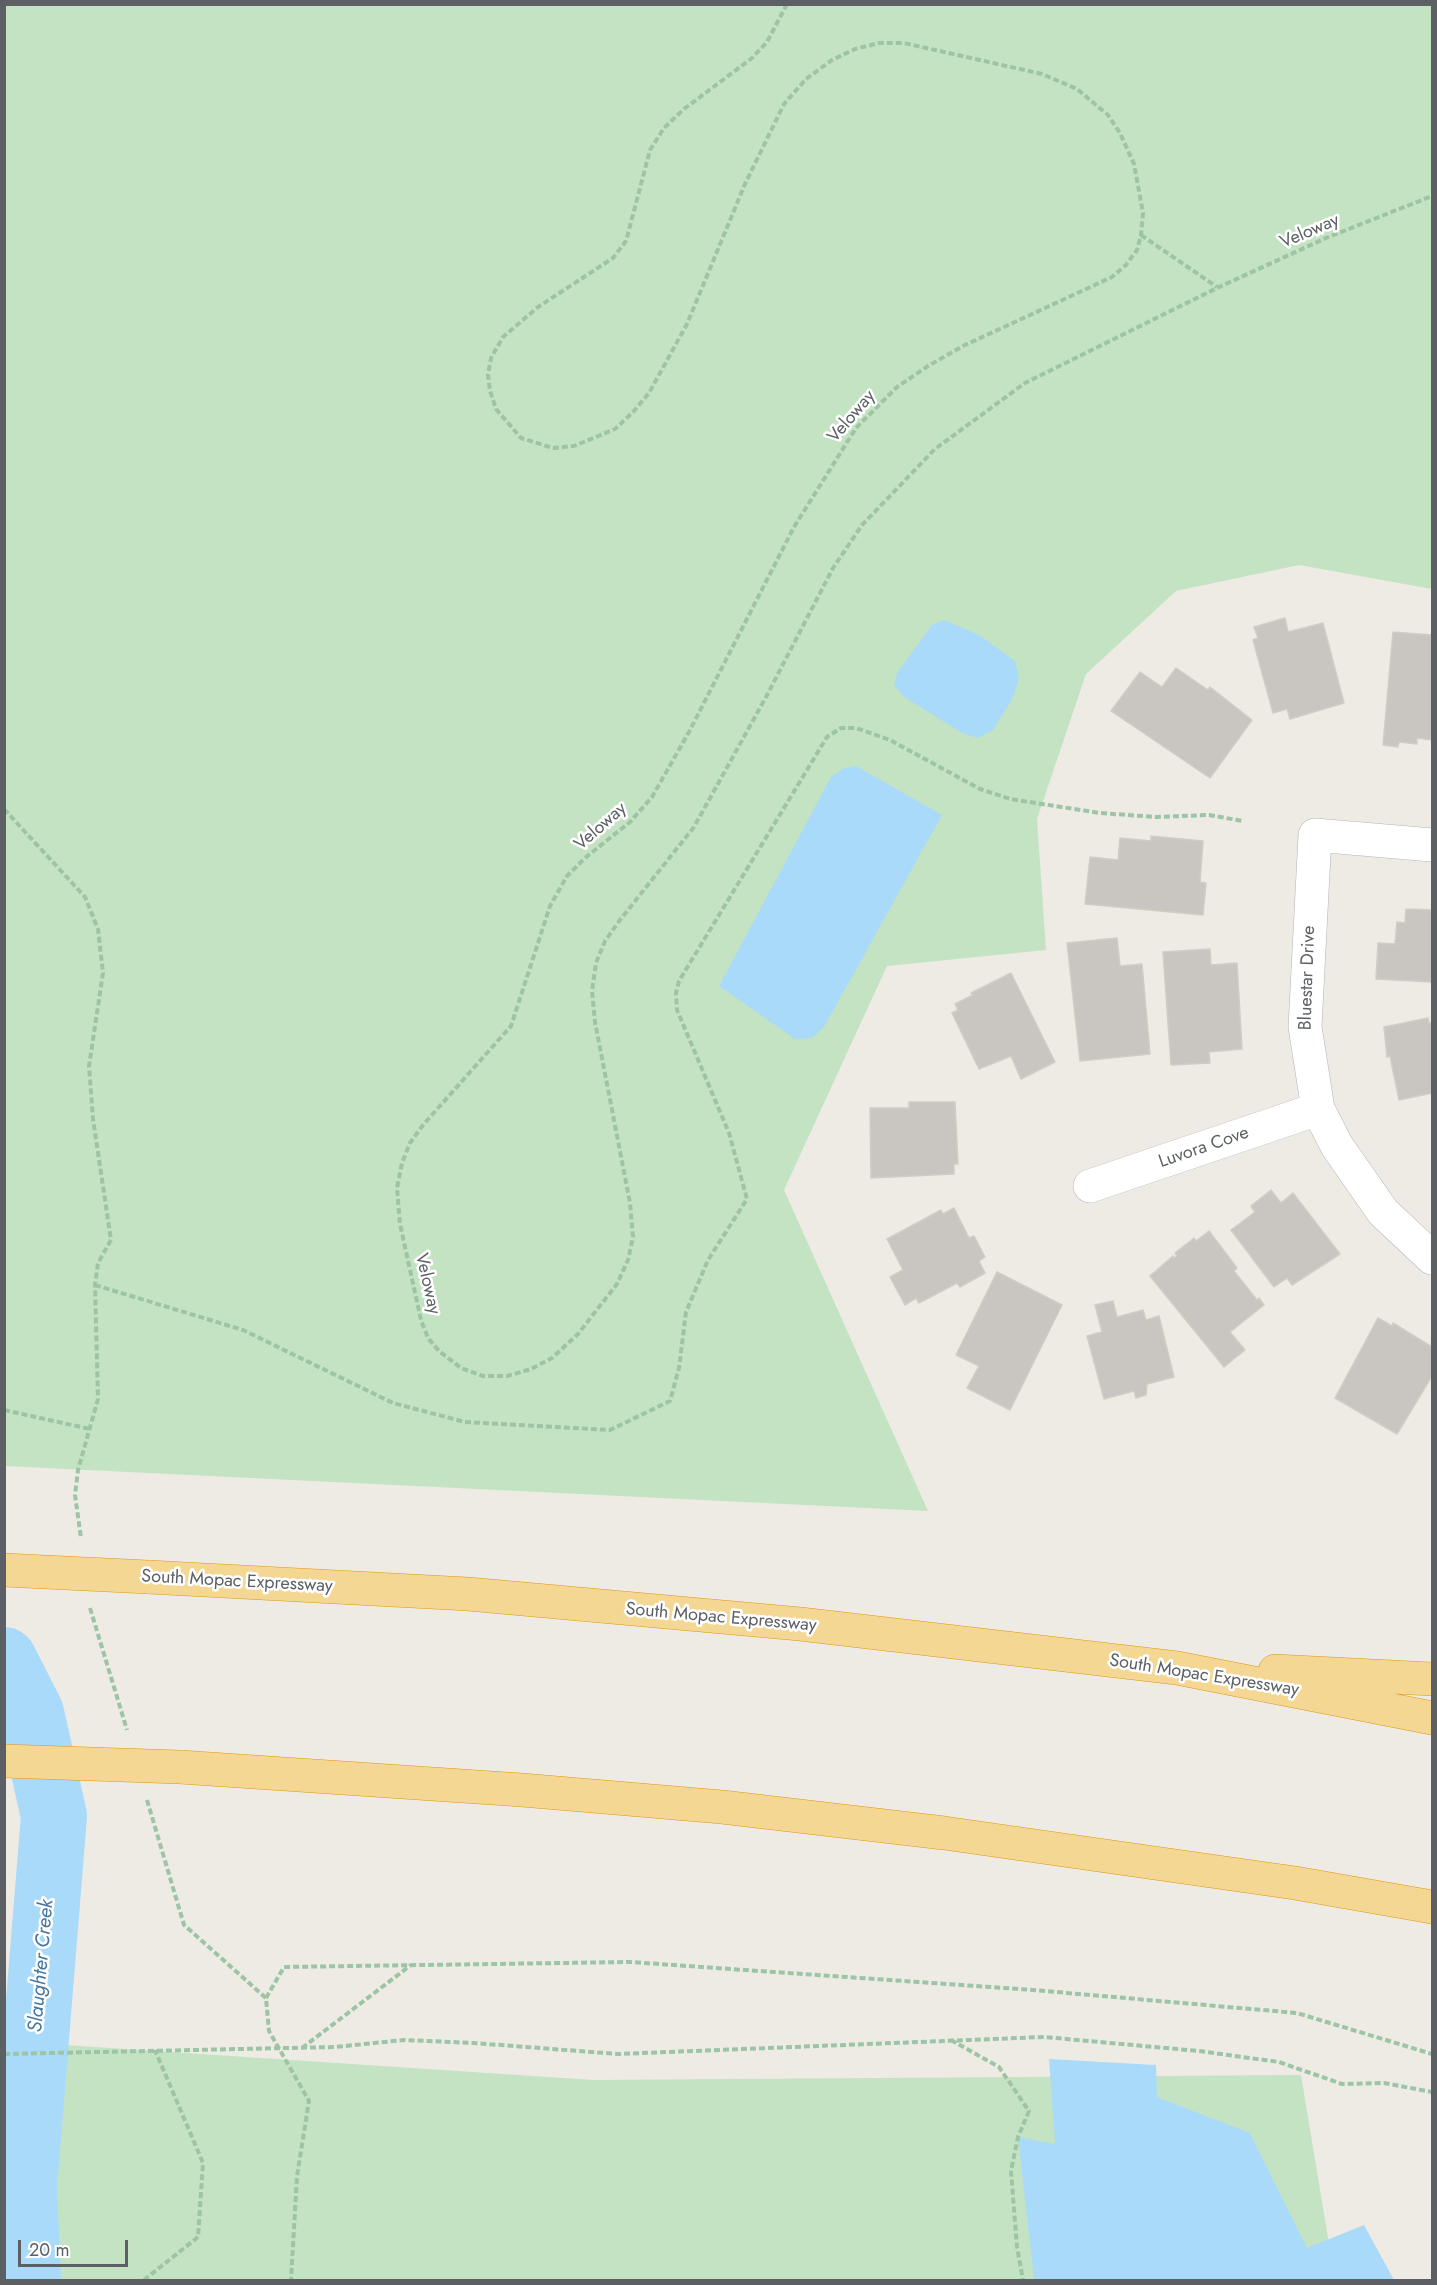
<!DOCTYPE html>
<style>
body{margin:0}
#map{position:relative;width:1437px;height:2285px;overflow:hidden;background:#eeebe4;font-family:Jost,sans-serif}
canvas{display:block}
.frame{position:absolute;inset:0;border:6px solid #5c6064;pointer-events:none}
.scale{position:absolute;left:18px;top:2240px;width:110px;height:27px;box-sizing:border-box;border:3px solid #5c6064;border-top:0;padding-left:8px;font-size:18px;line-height:21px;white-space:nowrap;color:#5c6064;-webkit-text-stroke:4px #fff;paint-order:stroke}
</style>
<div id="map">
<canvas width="1437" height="2285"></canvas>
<div class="frame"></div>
<div class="scale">20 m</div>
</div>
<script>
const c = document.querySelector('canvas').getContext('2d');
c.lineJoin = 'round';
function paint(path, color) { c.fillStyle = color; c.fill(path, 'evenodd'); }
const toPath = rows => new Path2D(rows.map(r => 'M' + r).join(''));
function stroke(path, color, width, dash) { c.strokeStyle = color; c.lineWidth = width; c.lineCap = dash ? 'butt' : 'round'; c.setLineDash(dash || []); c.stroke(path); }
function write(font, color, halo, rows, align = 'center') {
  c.font = font + ' Jost,sans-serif'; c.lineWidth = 5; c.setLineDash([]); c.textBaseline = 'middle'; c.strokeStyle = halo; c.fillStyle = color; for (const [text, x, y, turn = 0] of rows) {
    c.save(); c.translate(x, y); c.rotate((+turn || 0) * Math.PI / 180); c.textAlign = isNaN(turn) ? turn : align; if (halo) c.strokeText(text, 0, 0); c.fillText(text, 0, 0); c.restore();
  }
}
const green = toPath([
 [4,5,1432,5,1432,589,1299,565,1176,591,1086,674,1037,819,1046,950,887,966,784,1190,928,1511,5,1466],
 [4,2041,594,2080,1301,2075,1335,2280,5,2280]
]);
const water = toPath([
 [944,620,979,635,1015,661,1019,678,1012,699,993,730,978,738,962,733,904,697,894,685,897,673,932,625],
 [856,766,942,815,824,1027,812,1038,795,1039,719,986,831,777,844,768],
 [1049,2059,1156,2065,1157,2097,1250,2133,1307,2248,1364,2225,1394,2280,1034,2280,1018,2137,1055,2144]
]);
const river = toPath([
 [4,1660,31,1713,54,1816,24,2186,28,2280]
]);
const building = toPath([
 [1285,618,1288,632,1323,623,1344,703,1290,719,1287,709,1273,713,1253,640,1258,638,1254,627,1285,618],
 [1393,632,1432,635,1432,740,1417,738,1417,744,1399,742,1398,747,1383,745,1393,632],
 [1176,668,1208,690,1210,687,1252,720,1210,778,1111,711,1140,672,1162,687,1176,668],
 [1151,836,1203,841,1200,882,1206,883,1203,915,1085,904,1090,857,1118,860,1120,838,1151,841,1151,836],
 [1406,909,1432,910,1432,982,1376,979,1378,943,1395,944,1397,922,1405,923,1406,909],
 [1117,938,1120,966,1142,964,1150,1054,1080,1061,1067,943,1117,938],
 [1210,949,1211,965,1237,963,1242,1049,1209,1052,1210,1063,1171,1065,1163,952,1210,949],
 [1011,973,1055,1062,1021,1079,1011,1056,979,1069,952,1013,958,1010,955,1004,973,995,971,993,1011,973],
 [1428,1018,1429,1023,1432,1023,1432,1093,1399,1100,1390,1056,1387,1057,1384,1027,1428,1018],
 [909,1102,955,1102,958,1164,954,1164,954,1174,871,1178,870,1108,909,1108,909,1102],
 [1271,1190,1281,1203,1293,1193,1340,1254,1292,1285,1287,1278,1274,1287,1231,1230,1255,1212,1251,1206,1271,1190],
 [954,1208,969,1238,974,1236,985,1257,979,1261,985,1273,960,1287,957,1283,919,1303,916,1298,905,1305,890,1277,903,1270,887,1239,941,1210,943,1214,954,1208],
 [1209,1231,1237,1268,1234,1271,1257,1300,1259,1298,1264,1305,1230,1332,1245,1350,1224,1367,1150,1276,1173,1256,1174,1258,1177,1256,1175,1253,1194,1238,1196,1241,1209,1231],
 [997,1272,1062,1305,1010,1410,967,1388,979,1366,956,1355,997,1272],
 [1113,1301,1117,1317,1143,1310,1146,1320,1159,1316,1174,1377,1147,1384,1146,1395,1136,1398,1134,1391,1104,1399,1087,1336,1102,1332,1095,1305,1113,1301],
 [1378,1318,1392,1326,1393,1323,1432,1347,1432,1376,1397,1434,1335,1398,1378,1318]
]);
const path = toPath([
 [787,4,767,42,752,58,684,109,664,128,650,150,626,241,613,258,538,307,503,337,491,358,488,375,490,391,496,409,521,438,553,448,574,446,615,429,633,412,649,393,687,324,745,184,784,104,806,79,832,60,855,49,879,43,904,43,1042,74,1077,89,1108,115,1120,133,1134,164,1143,213,1141,235,1137,250,1126,265,1112,277,963,346,928,366,897,387,856,428,794,527,689,732,652,797,630,822,585,858,567,876,550,906,511,1026,423,1125,410,1143,402,1163,397,1188,400,1224,421,1320,428,1338,439,1351,461,1368,483,1376,507,1376,531,1369,552,1358,578,1334,617,1284,628,1260,633,1237,630,1203,595,1022,592,991,596,963,605,941,620,920,694,827,766,697,833,568,862,525,935,449,1025,383,1217,288,1326,238,1432,196],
 [1141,235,1217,287],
 [4,809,85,897,98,929,103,973,89,1066,93,1119,111,1240,98,1263,95,1285,98,1399,78,1470,75,1495,81,1538],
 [95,1285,243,1330,393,1403,465,1422,610,1430,670,1401,679,1368,686,1312,708,1260,747,1199,729,1133,677,1010,676,993,679,981,827,737,841,728,856,728,890,740,980,789,1010,799,1100,813,1156,817,1209,815,1243,821],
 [4,1410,90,1429],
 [90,1608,127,1730],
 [147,1800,184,1925,266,1998,269,2031,309,2101,297,2176,291,2280],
 [266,1998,284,1967,630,1962,1033,1990,1297,2013,1432,2054],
 [4,2006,4,2029],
 [951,2040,999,2067,1029,2111,1018,2137,1011,2171,1017,2247,1023,2280],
 [302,2048,411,1965],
 [4,2054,335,2047,404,2040,474,2043,618,2054,1044,2037,1199,2051,1279,2062,1342,2084,1384,2083,1432,2092],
 [144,2280,198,2237,203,2163,155,2050]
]);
const minor = toPath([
 [1432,845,1315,835,1305,1027,1318,1109,1337,1146,1383,1212,1432,1258],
 [1090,1186,1318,1109]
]);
const highway = toPath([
 [148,1577,468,1594,800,1624,1177,1668,1432,1718],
 [1275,1671,1432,1679],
 [180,1767,522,1790,722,1807,944,1833,1295,1883,1432,1907]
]);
const highwayBridge = toPath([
 [4,1570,148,1577],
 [4,1761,180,1767]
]);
const streetNames = [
 ["Veloway",1310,232,-23],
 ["Veloway",852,417,-49],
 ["Veloway",601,827,-41],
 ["Bluestar Drive",1308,978,-88],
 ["Luvora Cove",1204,1148,-19],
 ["Veloway",427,1284,77],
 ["South Mopac Expressway",237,1582,3],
 ["South Mopac Expressway",721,1618,5],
 ["South Mopac Expressway",1204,1676,9]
];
const waterNames = [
 ["Slaughter Creek",42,1966,-85]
];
paint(green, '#c4e3c3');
paint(water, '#aadaf9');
stroke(river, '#aadaf9', 66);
paint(building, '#c9c6c2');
stroke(building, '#d2cdc3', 1.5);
stroke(minor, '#b2b5b8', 34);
stroke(highway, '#e19511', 34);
stroke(path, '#9cc4a5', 4, [6, 3]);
stroke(minor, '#fff', 33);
stroke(highway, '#f5d794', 33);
stroke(highwayBridge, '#e19511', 34, []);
stroke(highwayBridge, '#f5d794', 33);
write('18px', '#5c6064', '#fff', streetNames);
write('italic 20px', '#4577a1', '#fff', waterNames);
</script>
